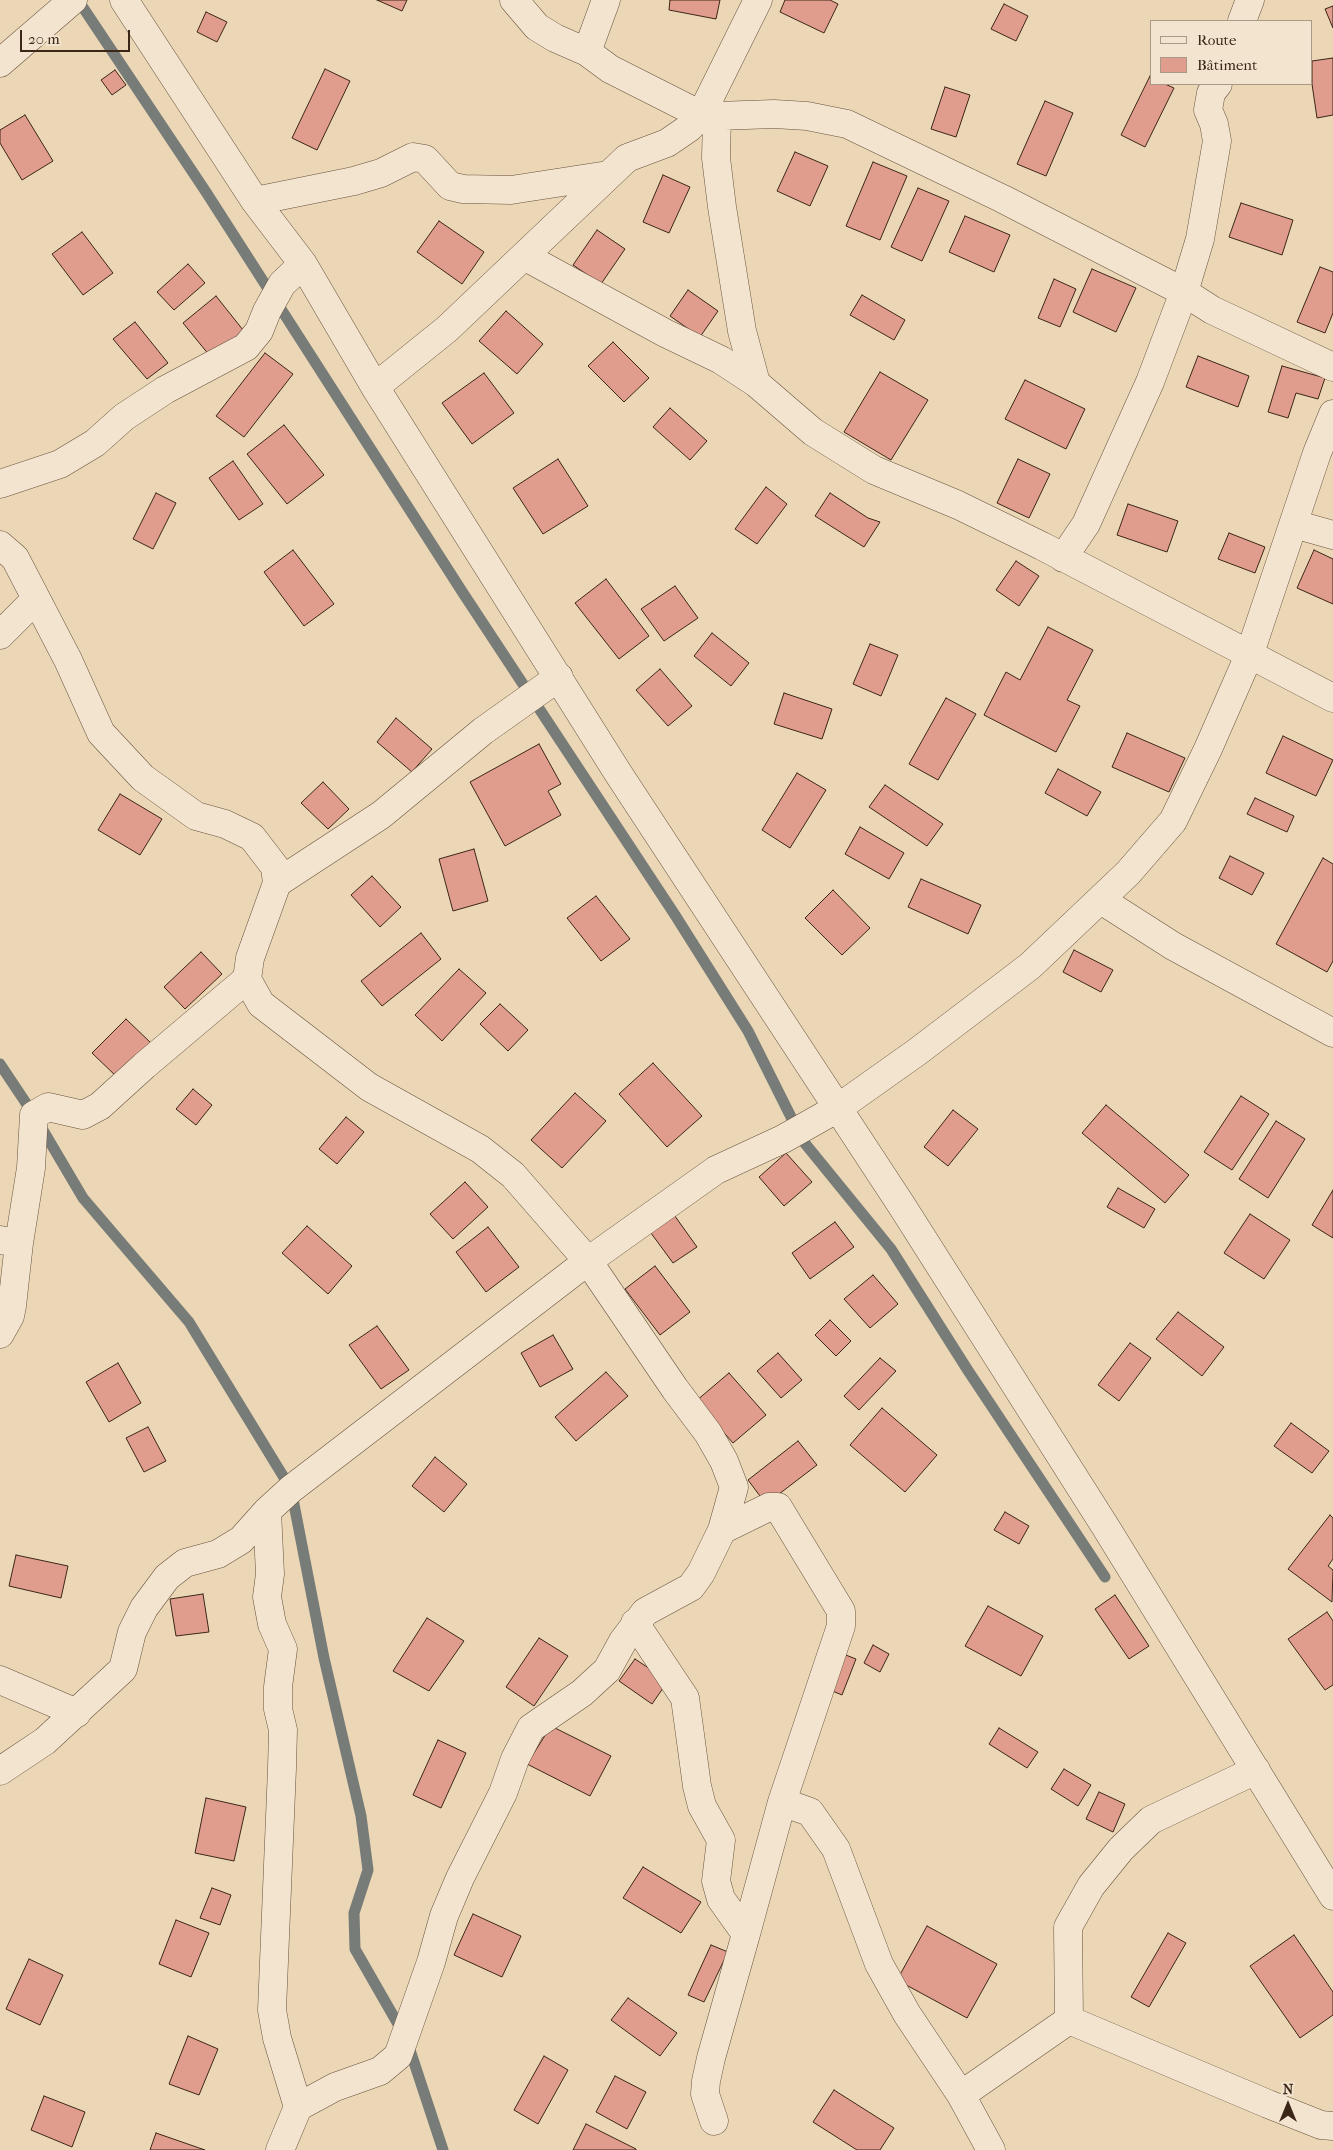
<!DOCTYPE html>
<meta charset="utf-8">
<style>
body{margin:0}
#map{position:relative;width:1333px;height:2150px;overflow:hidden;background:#ebd6b5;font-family:"IM FELL French Canon",serif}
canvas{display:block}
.legend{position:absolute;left:1150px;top:20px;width:162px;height:65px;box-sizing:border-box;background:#f2e4cf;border:1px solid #a99885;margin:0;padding:6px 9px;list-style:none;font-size:15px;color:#3c2617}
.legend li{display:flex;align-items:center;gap:10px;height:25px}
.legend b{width:25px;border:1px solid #a99885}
.north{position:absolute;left:1263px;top:2080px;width:50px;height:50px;-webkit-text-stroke:4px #f2e4cf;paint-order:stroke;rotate:0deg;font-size:14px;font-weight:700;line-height:20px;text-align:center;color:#3c2617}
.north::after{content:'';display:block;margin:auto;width:18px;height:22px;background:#3c2617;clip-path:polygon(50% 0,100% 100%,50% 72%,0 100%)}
.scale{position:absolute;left:20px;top:30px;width:110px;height:22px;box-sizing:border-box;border:2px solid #3c2617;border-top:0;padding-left:6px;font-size:15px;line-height:18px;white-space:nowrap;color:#3c2617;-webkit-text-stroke:4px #f2e4cf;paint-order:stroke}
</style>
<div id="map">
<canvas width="1333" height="2150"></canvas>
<ul class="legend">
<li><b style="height:6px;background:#f2e4cf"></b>Route</li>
<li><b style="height:14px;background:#e09d8d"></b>Bâtiment</li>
</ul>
<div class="north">N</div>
<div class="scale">20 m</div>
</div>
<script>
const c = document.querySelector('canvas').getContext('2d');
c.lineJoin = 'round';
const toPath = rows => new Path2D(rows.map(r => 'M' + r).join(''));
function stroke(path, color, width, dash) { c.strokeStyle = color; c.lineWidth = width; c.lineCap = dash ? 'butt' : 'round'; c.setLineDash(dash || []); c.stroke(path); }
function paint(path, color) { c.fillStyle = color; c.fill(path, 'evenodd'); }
const stream = toPath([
 [78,0,206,192,463,593,675,915,748,1031,803,1141,891,1249,967,1369,1105,1577],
 [0,1064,34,1115,83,1198,189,1322,291,1489,324,1658,361,1816,368,1870,354,1913,355,1949,406,2038,443,2150]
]);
const building = toPath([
 [377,0,407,0,402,11,377,0],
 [670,0,720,0,716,19,669,10,670,0],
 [785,0,830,0,838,4,824,33,780,12,785,0],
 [1004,4,1028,16,1016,41,991,29,1004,4],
 [1333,6,1333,28,1325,9,1333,6],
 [206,12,227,22,217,42,197,32,206,12],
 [1333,58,1333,115,1317,118,1312,84,1312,61,1333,58],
 [325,69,350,81,317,150,292,138,325,69],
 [115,70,126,85,112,95,101,80,115,70],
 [1150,76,1152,84,1165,84,1174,88,1145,147,1121,135,1150,76],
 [945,87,970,95,956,137,931,129,945,87],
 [1045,101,1073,113,1046,176,1017,164,1045,101],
 [25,115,53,161,22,180,0,143,0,130,25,115],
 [795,152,828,166,810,206,777,191,795,152],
 [873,162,907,176,880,240,846,226,873,162],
 [663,175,690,187,669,233,643,222,663,175],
 [918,188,949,201,922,261,891,247,918,188],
 [1241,203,1293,220,1282,255,1229,237,1241,203],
 [965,216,1010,235,994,272,949,252,965,216],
 [439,221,484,252,462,284,417,252,439,221],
 [597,230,625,249,601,284,573,265,597,230],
 [82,232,113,273,83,295,52,254,82,232],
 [188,264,205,283,174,310,157,292,188,264],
 [1320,267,1333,272,1333,313,1325,333,1297,322,1320,267],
 [1092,269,1136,288,1116,332,1073,312,1092,269],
 [1054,279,1076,289,1060,327,1038,318,1054,279],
 [688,290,718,311,700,337,670,316,688,290],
 [862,295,905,320,894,340,850,315,862,295],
 [216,296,247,335,214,361,183,323,216,296],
 [506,311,543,344,517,374,479,341,506,311],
 [135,322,168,363,147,379,113,339,135,322],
 [613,342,649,378,624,402,588,366,613,342],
 [265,353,293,374,244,437,216,416,265,353],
 [1198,356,1249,376,1238,407,1186,387,1198,356],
 [1282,366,1325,378,1318,399,1296,393,1288,418,1268,412,1282,366],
 [880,372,928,400,891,460,844,432,880,372],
 [484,373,514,413,472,444,442,403,484,373],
 [1025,380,1085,409,1066,449,1005,419,1025,380],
 [670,408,707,441,690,460,653,427,670,408],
 [284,425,324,475,287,504,247,454,284,425],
 [558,459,588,506,543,534,513,488,558,459],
 [1018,459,1050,474,1029,518,997,503,1018,459],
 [233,461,263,504,239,520,209,478,233,461],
 [766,487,787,504,757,544,735,529,766,487],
 [156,493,176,503,153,549,133,539,156,493],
 [830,493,868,518,880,522,864,547,815,516,830,493],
 [1128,504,1178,521,1167,552,1117,535,1128,504],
 [1229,533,1265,547,1255,573,1218,559,1229,533],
 [293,550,334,604,304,626,264,572,293,550],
 [1314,550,1333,559,1333,604,1297,588,1314,550],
 [1016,561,1039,576,1019,606,996,590,1016,561],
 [606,579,649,636,619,659,575,603,606,579],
 [675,586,698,618,664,641,641,609,675,586],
 [1048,627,1093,650,1067,700,1080,706,1056,752,984,715,1006,672,1020,680,1048,627],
 [712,633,749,663,731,686,694,656,712,633],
 [870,644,898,655,881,696,853,684,870,644],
 [660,669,692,706,668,726,636,690,660,669],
 [784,693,832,709,822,739,774,724,784,693],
 [946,698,976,714,938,780,909,764,946,698],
 [396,718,432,749,412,772,377,742,396,718],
 [1127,733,1185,758,1169,792,1112,767,1127,733],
 [1283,736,1333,760,1316,796,1266,773,1283,736],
 [539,744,561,784,548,791,561,815,505,846,470,782,539,744],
 [1058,769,1101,792,1087,816,1045,793,1058,769],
 [797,773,826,790,790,848,762,830,797,773],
 [323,782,349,809,328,829,301,803,323,782],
 [885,785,943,824,927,846,869,807,885,785],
 [120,794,162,819,140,855,98,830,120,794],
 [1255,798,1294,816,1287,832,1247,814,1255,798],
 [860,827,904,853,889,879,845,854,860,827],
 [474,849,488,901,453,911,439,859,474,849],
 [1230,856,1264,873,1252,895,1219,878,1230,856],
 [1323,858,1333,864,1333,961,1327,972,1276,944,1323,858],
 [372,876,401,907,380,927,351,895,372,876],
 [921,879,981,905,968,934,908,907,921,879],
 [833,890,870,928,842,955,805,918,833,890],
 [596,896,630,939,601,961,567,918,596,896],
 [421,933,441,959,382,1006,361,981,421,933],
 [1074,950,1113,970,1101,992,1063,972,1074,950],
 [201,952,222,974,185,1009,164,987,201,952],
 [459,969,486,993,442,1041,415,1015,459,969],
 [500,1004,528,1030,508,1051,480,1024,500,1004],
 [126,1019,152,1044,118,1078,92,1053,126,1019],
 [653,1063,702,1116,667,1147,619,1094,653,1063],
 [193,1089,212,1105,196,1125,176,1109,193,1089],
 [575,1093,606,1121,562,1168,531,1140,575,1093],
 [1241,1096,1269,1114,1232,1170,1204,1152,1241,1096],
 [1106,1105,1189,1175,1165,1203,1082,1133,1106,1105],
 [953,1110,978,1129,948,1166,924,1147,953,1110],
 [346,1117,364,1132,337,1164,319,1149,346,1117],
 [1276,1121,1305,1139,1268,1198,1239,1179,1276,1121],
 [786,1153,812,1182,784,1206,759,1177,786,1153],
 [465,1182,488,1207,453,1239,430,1214,465,1182],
 [1118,1188,1155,1209,1144,1228,1107,1207,1118,1188],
 [1333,1190,1333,1238,1312,1225,1333,1190],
 [672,1212,697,1247,673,1263,648,1229,672,1212],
 [1250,1214,1290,1240,1264,1279,1224,1253,1250,1214],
 [835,1222,854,1247,810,1279,792,1253,835,1222],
 [307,1226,352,1266,328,1294,282,1253,307,1226],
 [488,1227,519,1267,486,1292,456,1252,488,1227],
 [655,1266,690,1312,660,1335,625,1289,655,1266],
 [873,1275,898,1304,870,1328,844,1299,873,1275],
 [1178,1312,1224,1347,1202,1376,1156,1339,1178,1312],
 [830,1320,851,1341,836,1356,815,1335,830,1320],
 [377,1326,409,1370,381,1389,349,1345,377,1326],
 [553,1335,573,1369,540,1387,521,1353,553,1335],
 [1130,1343,1151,1358,1119,1401,1098,1385,1130,1343],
 [778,1353,802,1380,781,1398,757,1371,778,1353],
 [880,1358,896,1371,859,1410,844,1396,880,1358],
 [118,1363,141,1403,109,1422,86,1382,118,1363],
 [606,1372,628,1396,576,1441,555,1417,606,1372],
 [729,1373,766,1415,733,1443,696,1401,729,1373],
 [882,1408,937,1455,905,1492,850,1445,882,1408],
 [1291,1423,1329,1451,1312,1473,1274,1446,1291,1423],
 [148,1427,166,1461,144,1472,126,1438,148,1427],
 [798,1441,817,1465,766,1504,748,1480,798,1441],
 [435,1457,467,1484,444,1512,412,1486,435,1457],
 [1005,1512,1029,1526,1019,1544,994,1530,1005,1512],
 [1330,1515,1333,1518,1333,1559,1328,1566,1333,1570,1332,1602,1288,1569,1330,1515],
 [16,1555,68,1566,61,1598,9,1586,16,1555],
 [203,1594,209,1632,176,1636,170,1599,203,1594],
 [1115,1595,1149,1646,1129,1659,1095,1609,1115,1595],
 [988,1606,1043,1636,1021,1676,965,1646,988,1606],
 [1327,1612,1333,1621,1333,1685,1325,1690,1288,1639,1327,1612],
 [427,1618,464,1641,429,1691,393,1671,427,1618],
 [539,1638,568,1656,534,1706,506,1687,539,1638],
 [873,1645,889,1654,880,1672,864,1663,873,1645],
 [838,1652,856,1659,842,1695,823,1687,838,1652],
 [635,1659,668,1681,652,1704,619,1681,635,1659],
 [551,1726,611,1756,590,1796,527,1764,551,1726],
 [999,1728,1038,1752,1027,1768,989,1744,999,1728],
 [438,1740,466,1753,441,1808,413,1795,438,1740],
 [1064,1769,1091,1785,1078,1806,1051,1789,1064,1769],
 [1099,1792,1125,1804,1113,1832,1086,1819,1099,1792],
 [206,1798,246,1807,234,1861,195,1853,206,1798],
 [643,1867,701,1902,681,1933,623,1898,643,1867],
 [212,1888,231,1895,220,1925,200,1918,212,1888],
 [473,1914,521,1936,502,1977,454,1955,473,1914],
 [176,1920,209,1933,191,1977,159,1964,176,1920],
 [927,1926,997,1964,967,2018,897,1980,927,1926],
 [1168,1933,1186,1943,1149,2007,1131,1997,1168,1933],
 [1294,1935,1333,1992,1333,2015,1300,2038,1250,1966,1294,1935],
 [711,1945,728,1952,704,2002,688,1995,711,1945],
 [29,1959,63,1975,40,2025,6,2009,29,1959],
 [628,1998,677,2033,660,2056,611,2020,628,1998],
 [188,2036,218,2049,199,2095,169,2084,188,2036],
 [544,2056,568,2070,538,2124,514,2110,544,2056],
 [615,2076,646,2092,627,2129,596,2112,615,2076],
 [834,2090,894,2128,880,2150,857,2150,813,2122,834,2090],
 [44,2096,85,2112,72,2147,31,2130,44,2096],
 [586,2124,636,2149,636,2150,573,2150,586,2124],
 [156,2133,205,2150,150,2150,156,2133]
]);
const minor = toPath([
 [124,0,255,201,303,264,375,387,618,773,902,1206,1105,1526,1333,1896],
 [514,0,537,27,555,38,587,52,610,69,701,115,717,116,774,114,807,116,847,124,1003,199,1184,292,1212,310,1333,367],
 [1242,21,1250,0],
 [587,52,606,0],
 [0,63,73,0],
 [717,116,716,158,722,207,742,331,756,383],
 [255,201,354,181,381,173,413,157,425,159,450,186,463,189,511,190,608,175],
 [524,256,665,333,721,360,756,383,813,432,874,470,958,505,1042,546,1333,698],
 [375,387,447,329,627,158,667,143,689,128,701,115,758,0],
 [0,484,60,464,95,443,124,417,165,390,246,347,259,331,267,311,282,284,303,264],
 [1294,524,1333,535],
 [0,545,15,558,68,660,101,733,143,778,196,816,225,824,252,837,275,867,277,883,250,958,247,979,261,1004,369,1087,480,1149,513,1175,588,1261,675,1389,708,1433,724,1461,734,1487,722,1530,701,1573,691,1587,645,1612,623,1641,607,1670,582,1693,531,1728,515,1759,503,1793,460,1878,444,1916,431,1962,398,2056,380,2071,335,2087,298,2107],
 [1063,558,1086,524,1150,382,1184,292,1200,239,1217,141,1214,124,1208,110,1211,93,1218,84],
 [0,635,36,599],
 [277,883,381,815,483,731,559,677],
 [1101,900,1173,946,1333,1033],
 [0,1240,19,1243,31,1168,34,1115,48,1107,83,1115,100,1106,144,1066,247,979],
 [0,1334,10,1316,12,1306,19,1243],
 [267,1511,270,1574,267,1597,272,1624,283,1649,278,1687,278,1709,283,1730,282,1768,272,2010,277,2038,298,2107,280,2150],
 [722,1530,769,1507,778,1507,841,1611,841,1626,782,1802,746,1934],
 [635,1623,685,1698,697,1786,702,1806,721,1840,716,1881,721,1899,746,1934,711,2058,706,2081,705,2094,714,2121],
 [0,1680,77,1713],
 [0,1771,45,1741,123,1669,132,1632,144,1608,167,1577,185,1563,218,1554,241,1540,267,1511,291,1489,588,1261,716,1170,783,1139,838,1108,917,1052,1030,966,1128,873,1173,821,1208,749,1250,653,1317,453,1333,414],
 [782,1802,810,1812,836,1849,879,1964,907,2014,961,2095,991,2150],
 [1069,2020,1268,2104,1321,2125,1333,2126],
 [961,2095,1069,2020,1068,1927,1091,1886,1121,1849,1151,1820,1256,1770]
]);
stroke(stream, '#777c78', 11);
paint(building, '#e09d8d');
stroke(building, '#3c2617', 1);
stroke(minor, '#68523e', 29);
stroke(minor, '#f2e4cf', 28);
</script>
